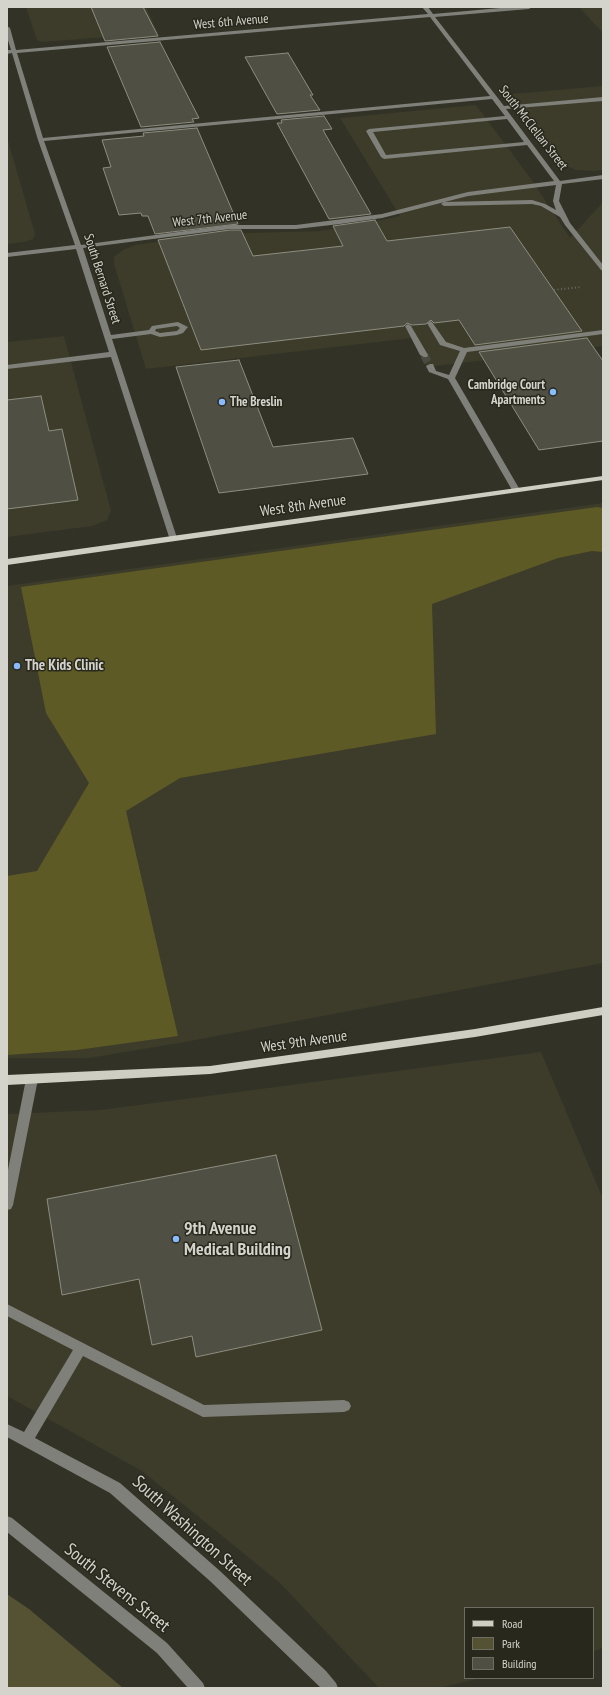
<!DOCTYPE html>
<style>
body{margin:0}
#map{position:relative;width:610px;height:1695px;overflow:hidden;background:#323227;font-family:"PT Sans Narrow",sans-serif}
canvas{display:block}
.frame{position:absolute;inset:0;border:8px solid #d4d4cd;pointer-events:none}
.legend{position:absolute;left:464px;top:1607px;width:130px;height:72px;box-sizing:border-box;background:#28281d;border:1px solid #6d6d63;margin:0;padding:5px 7px;list-style:none;font-size:12px;color:#d4d4cd}
.legend li{display:flex;align-items:center;gap:8px;height:20px}
.legend b{width:20px;border:1px solid #6d6d63}
</style>
<div id="map">
<canvas width="610" height="1695"></canvas>
<div class="frame"></div>
<ul class="legend">
<li><b style="height:5px;background:#cfcec2"></b>Road</li>
<li><b style="height:11px;background:#545233"></b>Park</li>
<li><b style="height:11px;background:#504f43"></b>Building</li>
</ul>
</div>
<script>
const c = document.querySelector('canvas').getContext('2d');
c.lineJoin = 'round';
function paint(path, color) { c.fillStyle = color; c.fill(path, 'evenodd'); }
const toPath = rows => new Path2D(rows.map(r => 'M' + r).join(''));
function stroke(path, color, width, dash) { c.strokeStyle = color; c.lineWidth = width; c.lineCap = dash ? 'butt' : 'round'; c.setLineDash(dash || []); c.stroke(path); }
function write(font, color, halo, rows, align = 'center') {
  c.font = font + ' "PT Sans Narrow",sans-serif'; c.lineWidth = 3; c.setLineDash([]); c.textBaseline = 'middle'; c.strokeStyle = halo; c.fillStyle = color; for (const [text, x, y, turn = 0] of rows) {
    c.save(); c.translate(x, y); c.rotate((+turn || 0) * Math.PI / 180); c.textAlign = isNaN(turn) ? turn : align; if (halo) c.strokeText(text, 0, 0); c.fillText(text, 0, 0); c.restore();
  }
}
const built = toPath([
 [26,7,146,7,158,33,42,42,37,40],
 [579,7,603,7,603,33],
 [603,86,603,170,593,171,576,170,564,165,550,149,546,139,512,94],
 [476,105,531,179,570,238,603,202,603,346,427,367,412,338,146,369,114,264,114,257,123,250,135,245,215,234,320,231,369,223,400,216,340,118],
 [7,137,35,234,33,239,24,242,7,244],
 [64,336,111,511,107,520,92,526,7,537,7,342],
 [603,503,603,963,185,1042,89,1058,7,1058,7,586],
 [541,1052,603,1199,603,1648,593,1651,593,1608,465,1608,465,1678,481,1678,439,1688,379,1688,279,1582,142,1471,7,1396,7,1114,101,1110]
]);
const green = toPath([
 [7,1594,29,1609,123,1688,7,1688]
]);
const forest = toPath([
 [597,507,603,508,603,552,592,551,558,558,432,604,436,734,180,778,126,811,178,1036,77,1050,7,1055,7,876,37,871,89,783,46,713,21,587]
]);
const building = toPath([
 [91,7,143,7,158,36,105,41,91,7],
 [160,42,199,118,192,119,194,122,141,127,107,47,160,42],
 [288,53,313,95,310,95,320,110,277,114,245,57,288,53],
 [324,116,332,129,323,130,371,214,329,219,277,123,282,123,281,120,324,116],
 [197,128,238,224,155,234,148,216,142,216,141,213,119,215,103,168,111,167,102,140,144,136,143,133,197,128],
 [375,220,387,241,510,227,582,331,475,345,459,320,434,323,431,320,426,324,412,325,407,323,404,326,201,350,158,240,230,230,241,230,253,256,343,246,333,226,375,220],
 [587,338,603,361,603,441,539,450,479,352,587,338],
 [239,360,273,447,353,438,368,474,219,493,176,367,239,360],
 [41,396,49,431,62,429,78,500,7,509,7,400,41,396],
 [276,1155,322,1330,196,1357,192,1336,152,1345,139,1279,62,1295,47,1199,276,1155]
]);
const minorTunnel = toPath([
 [424,355,430,366]
]);
const path = toPath([
 [554,290,581,287]
]);
const minor = toPath([
 [422,7,428,7,433,14,511,7,532,7,529,9,435,17,504,106,603,97,603,101,506,109,560,181,603,175,603,179,562,184,559,201,570,223,603,265,603,271,601,270,565,225,560,217,541,206,532,204,444,206,441,204,444,202,532,200,545,204,556,210,553,201,556,185,468,196,382,218,340,224,296,229,230,229,83,248,111,335,149,330,152,326,178,322,188,327,183,333,177,335,160,337,151,334,112,339,177,538,176,540,170,540,111,357,7,369,7,365,109,352,76,249,7,257,7,253,75,245,38,140,12,53,7,54,7,50,11,50,7,37,7,26,10,28,16,50,428,14,422,7],
 [430,17,490,96,43,138,17,53,430,17],
 [492,99,505,116,369,129,366,131,381,157,384,159,527,145,554,181,468,192,382,214,296,225,230,225,81,245,44,141,492,99],
 [507,119,524,142,386,155,373,132,507,119],
 [177,326,180,328,177,331,160,333,155,331,156,329,177,326],
 [430,321,432,322,446,342,464,348,603,330,603,334,467,352,455,378,520,490,519,492,513,492,512,490,448,379,429,372,426,366,430,364,433,364,436,371,449,375,460,351,440,345,427,323,430,321],
 [408,324,411,326,428,355,427,357,424,357,420,355,405,326,408,324],
 [32,1074,36,1076,38,1079,13,1205,11,1209,7,1210,7,1175,26,1079,28,1076,32,1074],
 [7,1304,204,1405,344,1400,349,1402,351,1406,349,1410,344,1412,203,1417,83,1356,35,1438,120,1483,220,1571,326,1671,336,1683,338,1688,321,1688,210,1581,110,1493,7,1437,7,1424,24,1432,73,1350,7,1316,7,1304],
 [7,1516,12,1518,167,1643,203,1683,205,1688,188,1688,157,1653,7,1532,7,1516]
]);
const major = toPath([
 [603,476,603,480,7,565,7,559,603,476],
 [603,1007,603,1015,475,1037,210,1074,7,1085,7,1075,210,1066,475,1029,603,1007]
]);
const markers = [
 [553,392,4,"#89bafc"],
 [222,402,4,"#89bafc"],
 [17,666,4,"#89bafc"],
 [176,1239,4,"#89bafc"]
];
const farStreetnames = [
 ["West 6th Avenue",231,22,-5],
 ["South McClellan Street",533,128,52],
 ["West 7th Avenue",210,219,-6],
 ["South Bernard Street",102,279,72]
];
const farPoinames = [
 ["Cambridge Court",545,385],
 ["Apartments",545,400],
 ["The Breslin",230,402,"left"]
];
const streetNames = [
 ["West 8th Avenue",303,506,-8],
 ["West 9th Avenue",304,1042,-8]
];
const poiNames = [
 ["The Kids Clinic",25,666]
];
const nearPoinames = [
 ["9th Avenue",184,1229],
 ["Medical Building",184,1250]
];
const nearStreetnames = [
 ["South Washington Street",192,1531,42],
 ["South Stevens Street",117,1588,39]
];
paint(built, '#3d3c2a');
paint(green, '#545233');
paint(forest, '#5d5a25');
paint(building, '#504f43');
stroke(building, '#8d8d80', 1);
stroke(minorTunnel, '#4a4a40', 8, [8, 4]);
stroke(path, '#6a6a61', 2, [1, 2.5]);
paint(minor, '#80807a');
paint(major, '#cfcec2');
for (const [x, y, r, color] of markers) { const dot = new Path2D(); dot.arc(x, y, r, 0, 2 * Math.PI); c.fillStyle = color; c.fill(dot); stroke(dot, '#28281d', 1.5); }
write('13px', '#d4d4cd', '#28281d', farStreetnames);
write('bold 13px', '#d4d4cd', '#28281d', farPoinames, 'right');
write('15px', '#d4d4cd', '#28281d', streetNames);
write('bold 15px', '#d4d4cd', '#28281d', poiNames, 'left');
write('bold 18px', '#d4d4cd', '#28281d', nearPoinames, 'left');
write('18px', '#d4d4cd', '#28281d', nearStreetnames);
</script>
